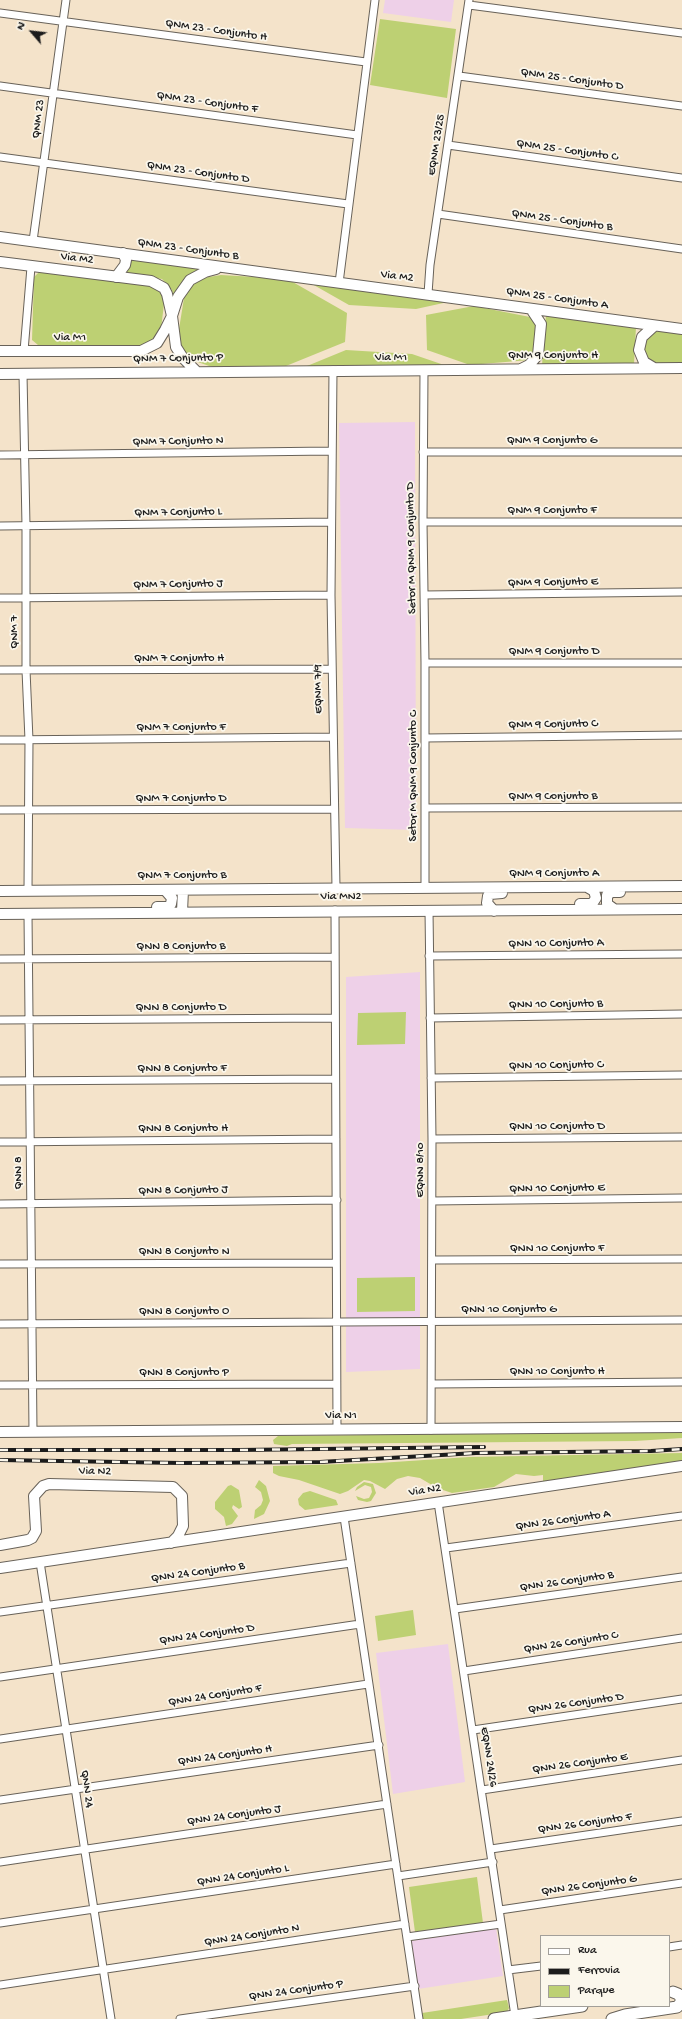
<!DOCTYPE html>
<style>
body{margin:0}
#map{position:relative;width:682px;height:2019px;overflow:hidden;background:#f4e3ca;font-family:"Gochi Hand",sans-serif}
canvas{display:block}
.legend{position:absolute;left:540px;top:1935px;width:130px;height:72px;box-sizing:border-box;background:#fbf7ec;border:1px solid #a29f99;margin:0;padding:5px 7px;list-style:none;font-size:12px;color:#1c1c1c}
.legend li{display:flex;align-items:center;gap:8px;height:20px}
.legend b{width:20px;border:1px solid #a29f99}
.north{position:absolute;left:12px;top:12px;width:40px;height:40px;-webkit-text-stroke:3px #fbf7ec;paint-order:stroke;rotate:298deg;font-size:11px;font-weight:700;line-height:16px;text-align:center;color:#1c1c1c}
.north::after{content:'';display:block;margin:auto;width:14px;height:18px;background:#1c1c1c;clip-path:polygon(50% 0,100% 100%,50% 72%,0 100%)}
</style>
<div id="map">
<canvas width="682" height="2019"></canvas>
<ul class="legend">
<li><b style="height:5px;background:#fff"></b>Rua</li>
<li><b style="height:5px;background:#1c1c1c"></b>Ferrovia</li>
<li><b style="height:11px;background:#bdd073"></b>Parque</li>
</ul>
<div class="north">N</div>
</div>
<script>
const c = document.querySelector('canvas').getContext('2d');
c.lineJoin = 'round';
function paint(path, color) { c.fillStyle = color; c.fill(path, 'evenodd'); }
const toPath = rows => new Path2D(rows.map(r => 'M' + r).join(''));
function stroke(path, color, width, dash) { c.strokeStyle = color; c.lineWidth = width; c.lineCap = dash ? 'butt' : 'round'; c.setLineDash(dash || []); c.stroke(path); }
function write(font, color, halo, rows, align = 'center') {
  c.font = font + ' "Gochi Hand",sans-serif'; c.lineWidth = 3.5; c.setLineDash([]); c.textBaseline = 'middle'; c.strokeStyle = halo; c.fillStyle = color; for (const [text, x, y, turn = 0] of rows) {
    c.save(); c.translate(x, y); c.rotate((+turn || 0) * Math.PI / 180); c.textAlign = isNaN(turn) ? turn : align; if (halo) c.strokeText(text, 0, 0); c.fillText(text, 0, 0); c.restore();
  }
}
const built = toPath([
 [385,0,454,0,451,22,383,13],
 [415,422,416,830,345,828,339,423],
 [420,972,420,1369,346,1372,346,977],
 [448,1644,465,1782,393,1794,376,1653],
 [496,1928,503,1976,418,1989,411,1941]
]);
const green = toPath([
 [380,19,456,29,447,98,370,85],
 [131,259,201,269,184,280,174,297,172,290,162,279,126,273,130,267],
 [40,271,156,287,162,293,164,304,161,329,155,339,143,345,38,345,32,340,34,277],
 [221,275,255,277,291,281,347,313,345,342,286,366,212,367,192,360,188,357,180,344,179,329,184,298,193,283,203,278],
 [312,284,448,302,416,309,349,305],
 [474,306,530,317,533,319,536,323,534,352,529,360,470,365,427,350,426,315],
 [546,315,636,327,634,364,542,365],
 [659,331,682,333,682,364,653,364,647,359,644,350,645,342,651,333],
 [346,350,412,354,447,366,307,366],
 [406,1012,405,1044,357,1045,358,1013],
 [415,1277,415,1311,357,1312,357,1278],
 [682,1431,682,1438,635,1441,292,1444,287,1446,274,1444,273,1440,278,1436,366,1435,367,1434],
 [682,1453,682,1461,654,1466,543,1482,543,1475,534,1476,516,1474,494,1487,452,1493,437,1488,420,1478,408,1476,397,1479,385,1489,370,1481,364,1480,348,1491,340,1494,299,1480,279,1476,273,1473,273,1466,379,1463,469,1457],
 [259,1480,266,1486,270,1501,264,1514,254,1519,255,1510,261,1505,263,1500,261,1492,255,1487],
 [364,1482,373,1484,376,1493,371,1501,367,1502,358,1500,356,1496,364,1499,369,1498,372,1492,371,1487,365,1485,355,1491,357,1487],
 [231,1485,239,1490,242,1507,239,1509,233,1505,232,1508,238,1516,232,1524,226,1526,224,1517,215,1509,215,1502,228,1486],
 [310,1491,336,1500,338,1505,305,1510,299,1505,298,1499,303,1493],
 [413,1610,416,1635,378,1641,375,1616],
 [477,1877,483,1923,415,1932,409,1887],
 [507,2000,509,2008,507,2012,461,2019,423,2019,422,2013]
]);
const minor = toPath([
 [469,5,682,33],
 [0,13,366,62],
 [459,76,682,106],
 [0,86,357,135],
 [448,145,682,178],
 [0,157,348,204],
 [438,214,682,249],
 [33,241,66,0],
 [339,283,375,0],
 [428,294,430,265,469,0],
 [24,351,31,267],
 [333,370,331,595,336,888],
 [424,371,423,522,425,663,425,888],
 [23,374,26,526,26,670,29,740,28,890],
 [423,452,682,452],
 [0,455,331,451],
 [423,522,682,522],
 [0,526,331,522],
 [424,595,682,592],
 [0,598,331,595],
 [425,663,682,663],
 [0,670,332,669],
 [425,738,682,735],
 [0,740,333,737],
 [425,808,682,807],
 [0,810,334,809],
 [335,910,337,1429],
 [429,910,432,1139,431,1430],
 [28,914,33,1432],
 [429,956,682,954],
 [0,959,334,957],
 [430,1018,682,1014],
 [0,1020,334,1018],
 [431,1078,682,1075],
 [0,1081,334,1079],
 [432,1139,682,1137],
 [0,1142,336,1139],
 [432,1201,682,1198],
 [0,1204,337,1200],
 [433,1260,682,1259],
 [0,1264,336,1263],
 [0,1324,682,1320],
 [432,1384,682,1382],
 [0,1385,336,1384],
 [438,1502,515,2016],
 [344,1517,419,2019],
 [446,1548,682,1516],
 [40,1562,111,2019],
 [455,1609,682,1577],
 [0,1612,351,1563],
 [464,1671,682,1638],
 [0,1677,360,1624],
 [473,1730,682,1699],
 [0,1739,368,1684],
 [482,1790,682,1760],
 [0,1800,379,1745],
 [491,1849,682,1821],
 [0,1862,387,1804],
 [398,1876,493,1862],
 [500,1910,682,1883],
 [0,1923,396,1864],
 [407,1937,501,1924],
 [669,1947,682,1945],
 [508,1970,541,1966],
 [0,1985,405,1924],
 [180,2019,415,1986]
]);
const secondary = toPath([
 [0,237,682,329],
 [0,262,151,281,164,288,167,294,172,316,165,330,157,343,141,351,0,351],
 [116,277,125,265,126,260,123,253],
 [654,326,642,337,639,350,644,362,654,368],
 [521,369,529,365,538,355,541,324,531,309],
 [196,371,183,358,176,347,172,316,178,297,190,280,205,272,216,269],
 [0,374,682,368],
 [0,891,682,886],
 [580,904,592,904,596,898,594,891,587,887],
 [157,907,168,907,171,904,172,898,165,890],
 [614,909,607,904,607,895,612,892,620,892],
 [494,911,487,903,488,896,490,894,502,893],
 [182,912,183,890],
 [0,914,682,909],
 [0,1432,682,1427],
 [0,1545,28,1540,32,1538,36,1531,34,1496,43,1486,49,1484,173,1487,182,1496,183,1526,178,1536,171,1543],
 [0,1568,682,1466]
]);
const primary = toPath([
 [494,2019,582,2006],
 [612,2019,625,2015,677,2007,681,2003,681,1997,678,1994,673,1992]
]);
const rail = toPath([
 [0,1450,239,1450,484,1447],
 [0,1460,181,1463,320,1462,476,1453,651,1451,682,1449]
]);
const streetNames = [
 ["QNM 23 - Conjunto H",216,31,8],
 ["QNM 25 - Conjunto D",572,80,8],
 ["QNM 23 - Conjunto F",207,103,8],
 ["QNM 23",39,119,-83],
 ["EQNM 23/25",437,145,-81],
 ["QNM 25 - Conjunto C",567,151,8],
 ["QNM 23 - Conjunto D",198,173,8],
 ["QNM 25 - Conjunto B",562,221,8],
 ["QNM 23 - Conjunto B",188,250,8],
 ["Via M2",77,259,7],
 ["Via M2",397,277,7],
 ["QNM 25 - Conjunto A",557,299,8],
 ["Via M1",70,338],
 ["QNM 9 Conjunto H",553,356],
 ["Via M1",391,358],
 ["QNM 7 Conjunto P",178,359,-1],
 ["QNM 9 Conjunto G",552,441],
 ["QNM 7 Conjunto N",178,442,-1],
 ["QNM 9 Conjunto F",552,511],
 ["QNM 7 Conjunto L",178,513,-1],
 ["Setor M QNM 9 Conjunto D",412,548,-91],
 ["QNM 9 Conjunto E",553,583,-1],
 ["QNM 7 Conjunto J",178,585,-1],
 ["QNM 7",15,632,-90],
 ["QNM 9 Conjunto D",554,652],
 ["QNM 7 Conjunto H",179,659],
 ["EQNM 7/9",319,689,-91],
 ["QNM 9 Conjunto C",553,725,-1],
 ["QNM 7 Conjunto F",181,728],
 ["Setor M QNM 9 Conjunto C",414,776,-90],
 ["QNM 9 Conjunto B",553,797],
 ["QNM 7 Conjunto D",181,799],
 ["QNM 9 Conjunto A",554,874],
 ["QNM 7 Conjunto B",182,876],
 ["Via MN2",341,897],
 ["QNN 10 Conjunto A",556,944,-1],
 ["QNN 8 Conjunto B",181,947],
 ["QNN 10 Conjunto B",556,1005,-1],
 ["QNN 8 Conjunto D",181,1008],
 ["QNN 10 Conjunto C",556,1066,-1],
 ["QNN 8 Conjunto F",182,1069],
 ["QNN 10 Conjunto D",557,1127],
 ["QNN 8 Conjunto H",183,1129],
 ["EQNN 8/10",421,1170,-90],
 ["QNN 8",19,1173,-90],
 ["QNN 10 Conjunto E",557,1189,-1],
 ["QNN 8 Conjunto J",183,1191,-1],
 ["QNN 10 Conjunto F",557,1249],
 ["QNN 8 Conjunto N",184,1252],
 ["QNN 10 Conjunto G",509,1310],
 ["QNN 8 Conjunto O",184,1312],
 ["QNN 10 Conjunto H",557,1372],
 ["QNN 8 Conjunto P",184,1373],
 ["Via N1",341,1416],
 ["Via N2",95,1472,1],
 ["Via N2",425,1491,-9],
 ["QNN 26 Conjunto A",563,1521,-8],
 ["QNN 24 Conjunto B",198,1573,-8],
 ["QNN 26 Conjunto B",567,1582,-8],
 ["QNN 24 Conjunto D",207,1635,-8],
 ["QNN 26 Conjunto C",571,1643,-9],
 ["QNN 24 Conjunto F",215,1696,-9],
 ["QNN 26 Conjunto D",576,1704,-8],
 ["QNN 24 Conjunto H",225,1756,-8],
 ["EQNN 24/26",488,1757,81],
 ["QNN 26 Conjunto E",580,1764,-8],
 ["QNN 24",86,1789,82],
 ["QNN 24 Conjunto J",234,1816,-8],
 ["QNN 26 Conjunto F",585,1824,-8],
 ["QNN 24 Conjunto L",243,1876,-9],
 ["QNN 26 Conjunto G",589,1886,-8],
 ["QNN 24 Conjunto N",252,1936,-9],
 ["QNN 24 Conjunto P",296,1991,-8]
];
paint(built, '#eed0e8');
paint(green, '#bdd073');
stroke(minor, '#686259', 9);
stroke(secondary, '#686259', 12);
stroke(primary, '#686259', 13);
stroke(minor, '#fff', 7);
stroke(secondary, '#fff', 10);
stroke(primary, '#fff', 11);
stroke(rail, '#1c1c1c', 4);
stroke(rail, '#fbf7ec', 2.5, [8]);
write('12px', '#1c1c1c', '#fbf7ec', streetNames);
</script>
